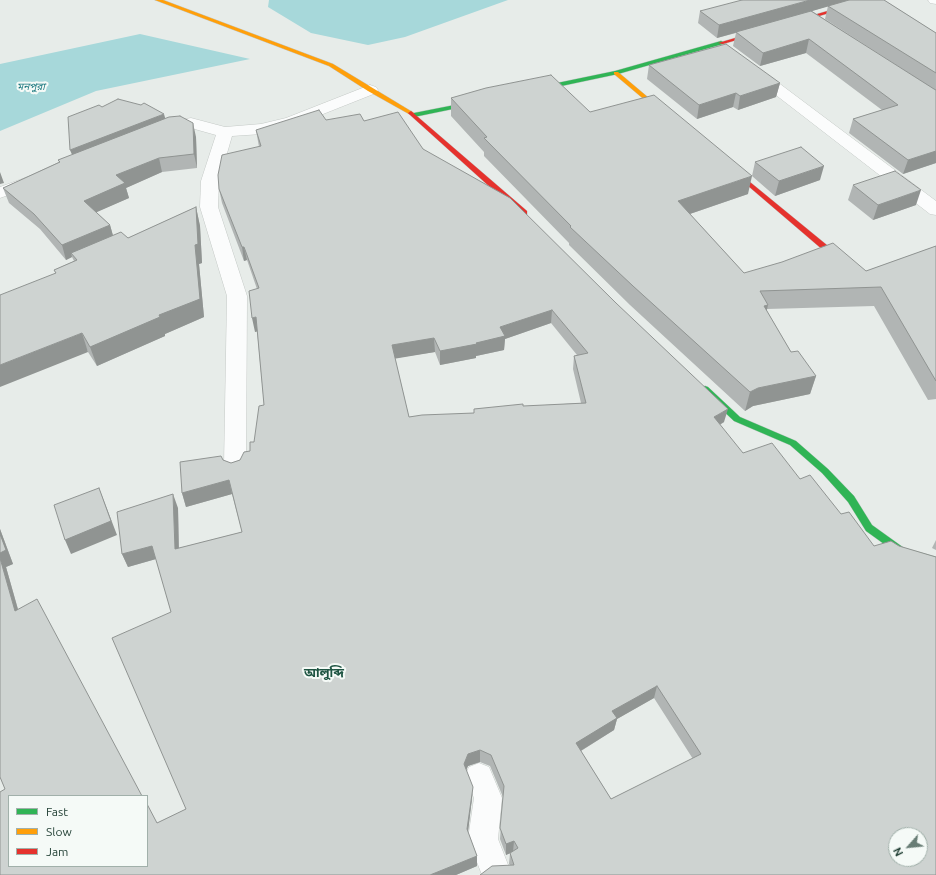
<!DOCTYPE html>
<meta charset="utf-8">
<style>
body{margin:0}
#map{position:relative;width:936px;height:875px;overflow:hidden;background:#e7ece9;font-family:Ubuntu,sans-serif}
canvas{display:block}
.legend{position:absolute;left:8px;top:795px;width:140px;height:72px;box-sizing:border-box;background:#f5faf7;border:1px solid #a1b0aa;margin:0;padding:5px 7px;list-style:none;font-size:12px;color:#234136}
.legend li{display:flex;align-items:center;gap:8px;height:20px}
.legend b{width:20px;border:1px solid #a1b0aa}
.north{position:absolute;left:888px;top:827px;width:40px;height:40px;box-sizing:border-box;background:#f5faf7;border:1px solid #a1b0aa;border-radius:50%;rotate:243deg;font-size:11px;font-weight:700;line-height:16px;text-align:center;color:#234136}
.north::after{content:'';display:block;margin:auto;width:14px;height:18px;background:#687d75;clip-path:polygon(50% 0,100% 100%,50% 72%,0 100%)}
</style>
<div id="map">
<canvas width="936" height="875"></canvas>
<ul class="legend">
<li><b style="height:5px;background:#30b455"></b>Fast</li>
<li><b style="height:5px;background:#ff9f0a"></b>Slow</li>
<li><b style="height:5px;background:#e5322d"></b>Jam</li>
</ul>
<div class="north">N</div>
</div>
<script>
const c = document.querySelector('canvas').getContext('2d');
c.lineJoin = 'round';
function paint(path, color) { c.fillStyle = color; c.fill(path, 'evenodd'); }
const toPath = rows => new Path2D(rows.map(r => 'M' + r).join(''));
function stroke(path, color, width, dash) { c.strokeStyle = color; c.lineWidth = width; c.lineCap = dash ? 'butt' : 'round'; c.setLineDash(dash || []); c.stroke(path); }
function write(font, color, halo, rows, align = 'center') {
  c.font = font + ' Ubuntu,"Noto Sans Bengali",sans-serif'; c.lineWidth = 4; c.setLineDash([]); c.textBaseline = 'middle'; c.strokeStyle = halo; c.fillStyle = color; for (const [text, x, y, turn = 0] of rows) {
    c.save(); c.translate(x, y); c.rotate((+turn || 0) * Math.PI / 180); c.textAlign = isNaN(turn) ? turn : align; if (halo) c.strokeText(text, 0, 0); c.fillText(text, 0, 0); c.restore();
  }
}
const water = toPath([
 [269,0,508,0,405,37,368,45,311,33,268,7],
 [140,34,250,59,96,91,0,131,0,64]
]);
const street = toPath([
 [928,0,936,0,936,4,930,3,928,0],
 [755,67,760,69,936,201,936,215,930,214,750,75,747,72,750,69,755,67],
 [370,85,376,87,378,90,376,93,298,124,262,134,232,136,219,181,218,207,247,296,246,466,243,472,235,475,227,472,224,466,227,296,200,207,201,181,216,135,191,128,164,133,158,132,156,128,158,124,191,118,225,127,261,124,286,118,370,85],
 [33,175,39,176,42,180,39,184,0,198,0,187,33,175],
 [479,763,489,767,502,798,498,839,512,875,482,875,468,839,474,798,465,776,469,767,479,763]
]);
const fast = toPath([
 [721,41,723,42,723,44,618,74,533,92,530,90,533,88,615,71,721,41],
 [480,100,483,102,482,103,414,117,411,115,414,113,480,100],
 [705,386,708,387,740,417,796,441,828,469,854,496,872,525,904,548,936,557,936,565,898,554,866,531,848,502,822,473,790,445,734,421,702,391,701,389,702,387,705,386]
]);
const slow = toPath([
 [155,0,163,0,333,64,414,113,411,115,409,114,368,91,329,66,155,0],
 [614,72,618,72,669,115,669,117,665,117,614,74,614,72]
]);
const jam = toPath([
 [865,0,874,0,723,44,718,43,865,0],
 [411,111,527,211,527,215,521,215,409,114,408,113,411,111],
 [728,164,850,264,851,266,850,268,844,268,726,167,726,165,728,164]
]);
const wall = toPath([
 [884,0,936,33,936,163,903,174,849,133,853,119,882,110,806,53,760,66,733,46,736,33,717,38,698,23,700,11],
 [828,6,825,19,935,90,812,11],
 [649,65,780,83,776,97,738,110,733,107,697,119,647,79],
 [451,98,590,112,748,194,690,214,744,273,866,271,936,246,936,399,928,400,874,306,767,309,767,311,791,352,816,376,810,394,753,406,745,411,630,305,569,245,569,243,484,156,484,152,451,116],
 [102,107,165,119,196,137,197,168,162,172,126,188,129,198,96,212,110,225,113,236,128,238,196,207,200,226,202,263,199,264,204,317,165,334,165,336,97,366,88,352,54,270,74,261,72,257,66,260,40,229,9,203,3,188,59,162,58,160,72,155],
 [326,120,364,121,423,149,724,422,720,425,936,875,510,865,509,864,510,853,511,852,506,855,500,839,503,797,490,766,480,762,468,766,466,770,472,798,468,832,477,856,477,866,456,875,0,875,5,789,0,777,0,529,13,564,6,567,18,609,157,823,186,809,171,612,156,559,128,567,122,554,178,508,179,548,242,532,232,494,186,507,182,493,223,460,231,463,240,460,250,451,254,442,264,405,257,331,255,332,257,289,247,260,244,261,222,203,219,189,259,147,256,130],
 [551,323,577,355,574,356,573,369,581,403,474,409,474,413,409,417,395,358,435,352,440,365,476,358,476,356,504,350,505,339],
 [654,698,693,759,611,799,581,751,614,730,617,719],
 [755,162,820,180,775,196,752,176],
 [853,185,916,205,873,220,848,200],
 [936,540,936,550,932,548]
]);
const shadedWall = toPath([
 [810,0,851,0,717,38,719,25],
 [809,39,806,53,760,66,763,53],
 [780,83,776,97,738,110,740,96],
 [736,93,733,107,697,119,699,105],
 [164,114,166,121,73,157,70,150],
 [193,123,196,137,197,168,194,154],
 [936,151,936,163,903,174,908,160],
 [159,158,162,172,126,188,129,198,88,216,84,201,116,175],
 [824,166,820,180,775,196,779,181],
 [0,172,4,183,0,184],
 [752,176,748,194,675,219,678,201],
 [921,190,916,205,873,220,878,205],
 [196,207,200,226,202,263,199,264,204,317,165,334,165,336,97,366,90,347,159,315,195,245],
 [110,225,114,239,71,253,72,257,66,260,62,245],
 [242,247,244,247,247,260,244,261],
 [768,305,764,323,764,306],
 [552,310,551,323,505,339,504,350,476,356,476,358,440,365,440,351,500,327],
 [256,317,259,331,255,332,252,318],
 [82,333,88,352,0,387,0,365],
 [434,338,435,352,393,359,392,345],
 [816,376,810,394,753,406,745,411,750,392,758,388],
 [728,409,724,422,710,430,714,417],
 [229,480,232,494,186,507,182,493],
 [99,488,117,535,71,554,65,540],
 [173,494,178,508,179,562,175,549],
 [0,529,13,564,6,567,22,624,15,611,0,558],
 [152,546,156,559,128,567,122,554],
 [657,686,654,698,617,719,614,730,574,755,576,743,612,711],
 [480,750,480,762,468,766,464,775,464,764,468,754],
 [473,787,472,798,467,840,467,829],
 [514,841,513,852,506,855,506,844],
 [477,856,477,866,456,875,430,875]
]);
const building = toPath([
 [742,0,810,0,719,25,700,11,742,0],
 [849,0,884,0,936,33,936,73,828,6,849,0],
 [811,11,934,89,936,90,936,151,908,160,853,119,898,105,809,39,763,53,736,32,811,11],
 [726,44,780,83,740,96,736,93,699,105,649,65,726,44],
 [551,75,590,112,654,95,752,176,678,201,744,273,782,262,833,243,866,271,936,246,936,381,881,287,760,291,768,305,764,306,791,352,798,351,816,376,758,388,750,392,633,286,570,227,571,226,484,138,487,137,451,98,486,88,551,75],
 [118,99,141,105,144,103,164,114,70,150,68,117,99,105,102,107,118,99],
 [319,110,326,120,360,114,364,121,398,112,423,149,510,198,616,303,728,409,714,417,743,453,772,443,800,479,810,475,841,514,849,512,874,546,891,541,899,546,936,557,936,875,480,875,492,866,514,865,510,853,518,848,514,841,506,844,500,828,504,786,491,755,480,750,468,754,464,764,473,787,467,829,477,856,430,875,0,875,0,792,5,789,0,777,0,558,15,611,37,599,142,796,9,796,9,866,147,866,147,804,157,823,186,809,112,638,171,612,152,546,122,554,117,512,173,494,175,549,242,532,229,480,182,493,180,462,221,456,223,460,231,463,240,460,244,452,250,451,250,442,254,442,259,406,264,405,256,317,252,318,249,291,259,288,244,247,242,247,219,189,218,175,222,155,261,146,256,130,319,110],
 [552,310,588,353,574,356,586,403,523,406,523,404,474,409,474,413,422,415,409,417,392,345,434,338,440,351,477,344,476,343,505,336,500,327,552,310],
 [657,686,701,754,611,799,576,743,617,718,612,711,657,686],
 [896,835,920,835,920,859,896,859,896,835],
 [180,116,193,123,194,154,159,158,116,175,125,183,84,201,110,225,62,245,34,214,3,188,60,162,58,160,169,117,180,116],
 [801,147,824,166,779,181,755,162,801,147],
 [895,171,921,190,878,205,853,185,895,171],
 [196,207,198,244,195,245,200,299,159,315,160,317,90,347,82,333,0,365,0,295,56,273,54,270,77,260,71,253,121,232,128,238,196,207],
 [99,488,111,521,65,540,54,505,99,488],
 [0,534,6,550,0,553,0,534]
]);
const farWaternames = [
 ["মনপুরা",31,87]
];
const quarterNames = [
 ["আলুব্দি",324,673]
];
paint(water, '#a7d8da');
stroke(street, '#c4c9c6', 1);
stroke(fast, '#c2c9c6', 1);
stroke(slow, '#c2c9c6', 1);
stroke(jam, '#c2c9c6', 1);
paint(street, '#fbfcfc');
paint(fast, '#30b455');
paint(slow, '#ff9f0a');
paint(jam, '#e5322d');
paint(wall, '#b1b5b4');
paint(shadedWall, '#909492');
paint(building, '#ced3d1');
stroke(building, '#909492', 1);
write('italic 10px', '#1b787f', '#f5faf7', farWaternames);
write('bold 13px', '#1e5442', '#f5faf7', quarterNames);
</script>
